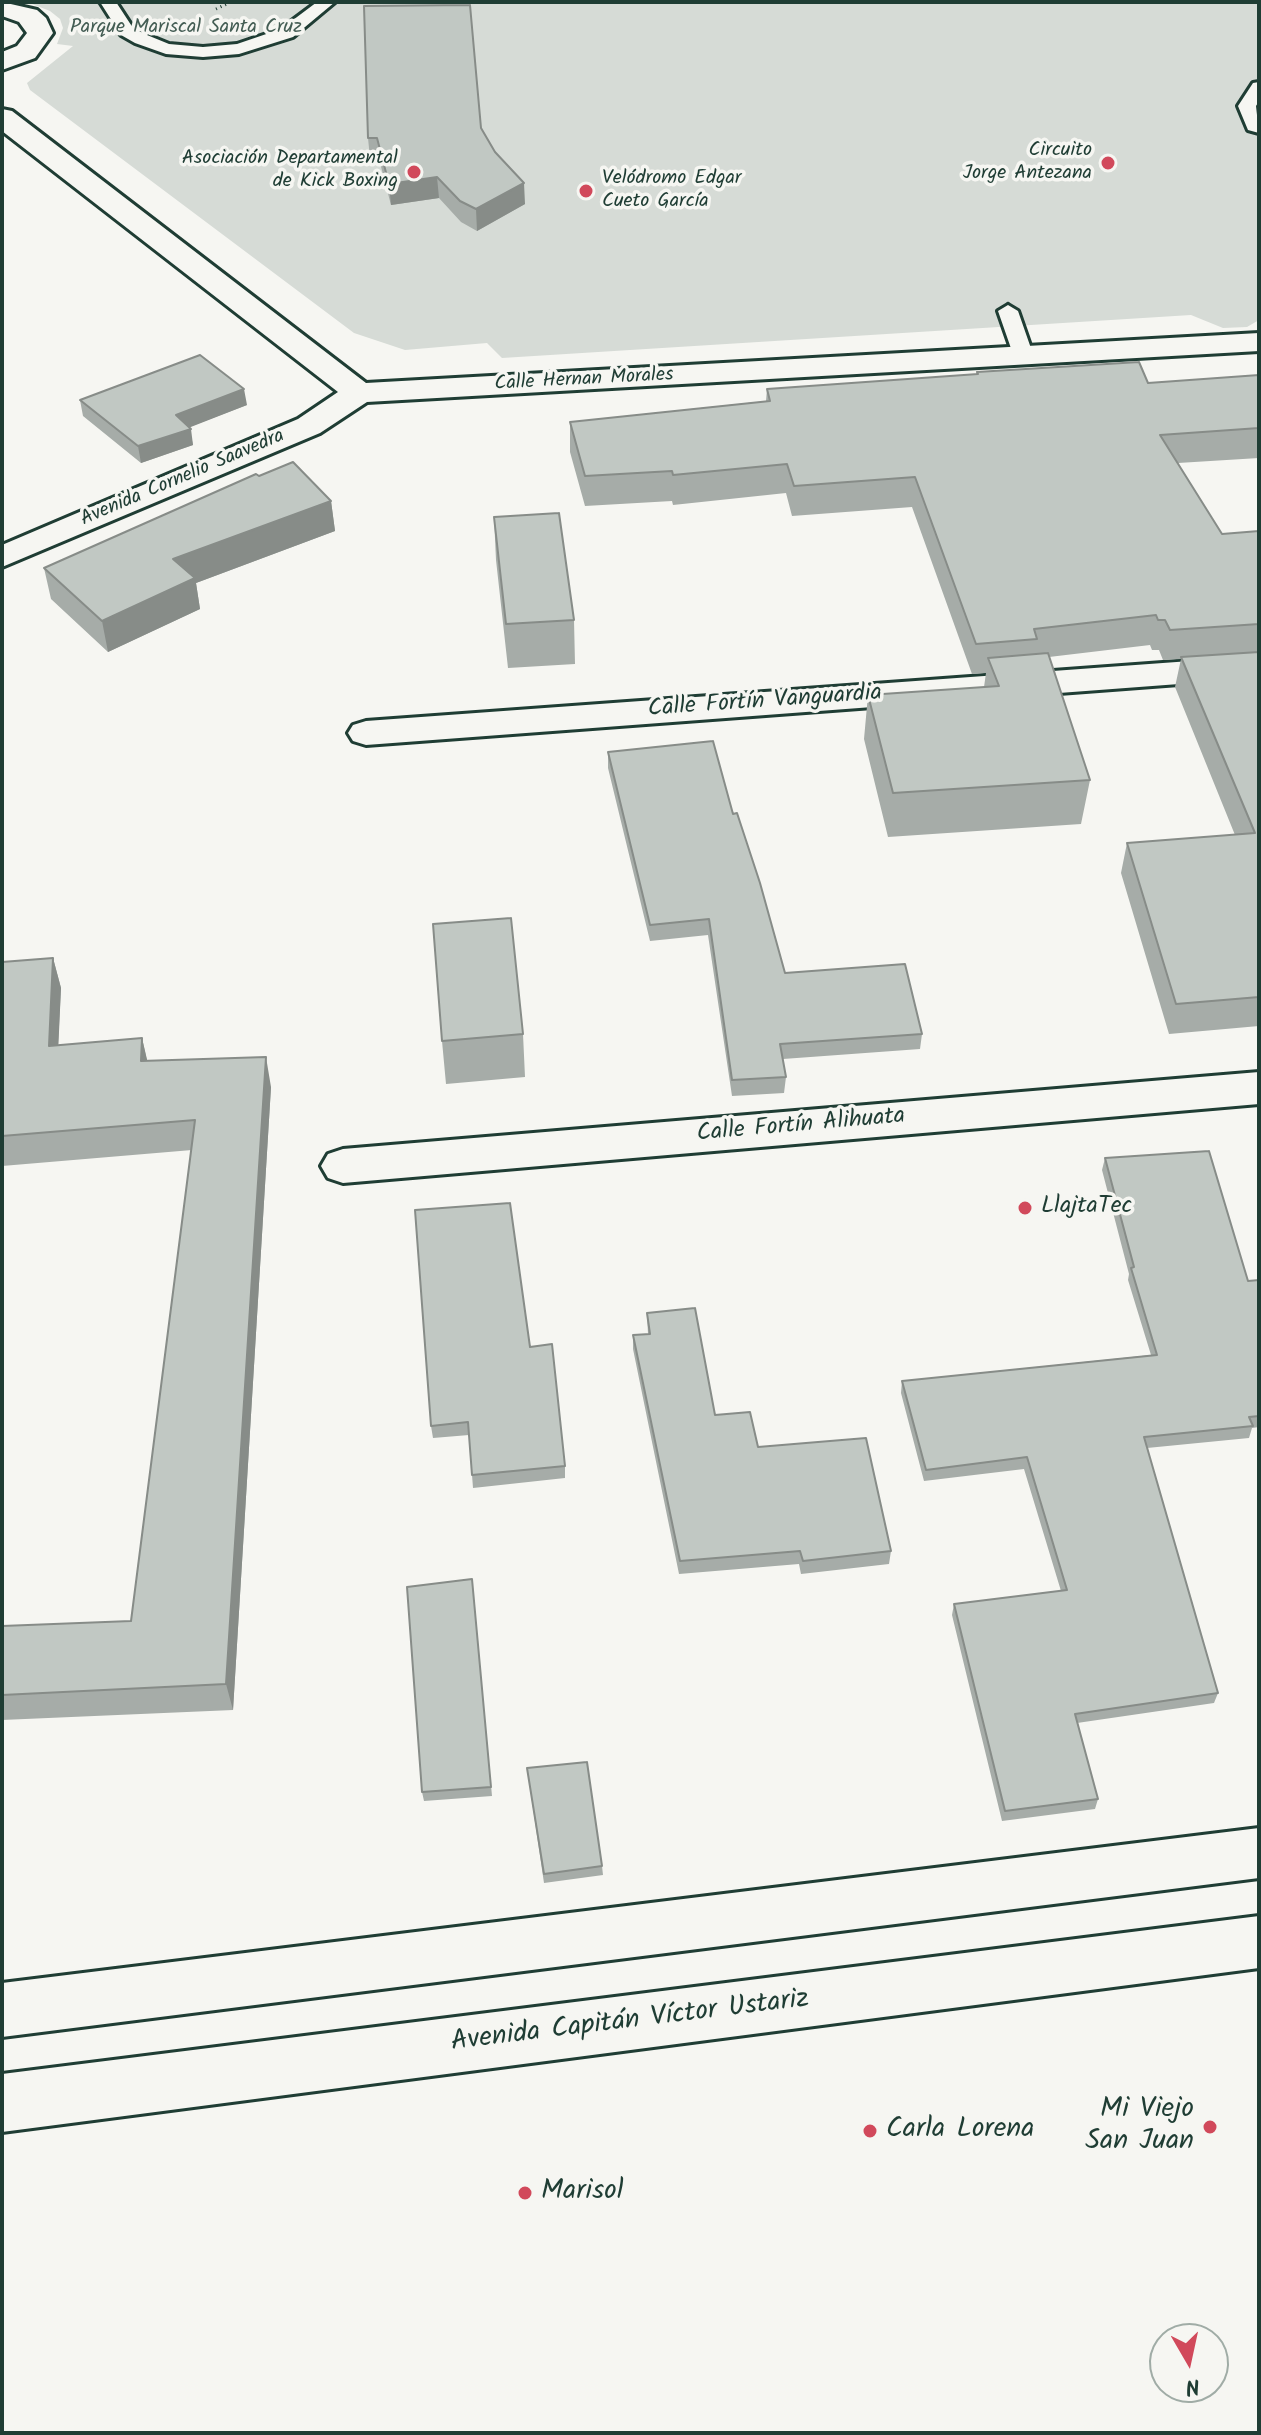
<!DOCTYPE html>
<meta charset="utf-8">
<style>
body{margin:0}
#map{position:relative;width:1261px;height:2435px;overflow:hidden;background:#f6f6f2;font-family:Kalam,sans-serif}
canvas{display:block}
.frame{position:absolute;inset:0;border:4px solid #1f3d34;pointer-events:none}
.north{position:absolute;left:1149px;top:2323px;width:80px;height:80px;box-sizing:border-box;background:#f6f6f2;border:2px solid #a0aca6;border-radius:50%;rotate:171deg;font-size:22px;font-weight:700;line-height:32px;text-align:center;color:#1f3d34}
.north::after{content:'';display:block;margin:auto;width:28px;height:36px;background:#d1495b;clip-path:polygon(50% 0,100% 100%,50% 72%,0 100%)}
</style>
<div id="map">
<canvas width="1261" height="2435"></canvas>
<div class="frame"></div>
<div class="north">N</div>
</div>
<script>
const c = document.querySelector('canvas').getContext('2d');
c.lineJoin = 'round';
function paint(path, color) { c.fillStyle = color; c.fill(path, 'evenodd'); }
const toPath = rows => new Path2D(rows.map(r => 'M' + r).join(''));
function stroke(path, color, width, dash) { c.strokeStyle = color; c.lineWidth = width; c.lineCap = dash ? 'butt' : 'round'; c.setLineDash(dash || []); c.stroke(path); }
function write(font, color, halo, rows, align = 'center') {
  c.font = font + ' Kalam,sans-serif'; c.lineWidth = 7; c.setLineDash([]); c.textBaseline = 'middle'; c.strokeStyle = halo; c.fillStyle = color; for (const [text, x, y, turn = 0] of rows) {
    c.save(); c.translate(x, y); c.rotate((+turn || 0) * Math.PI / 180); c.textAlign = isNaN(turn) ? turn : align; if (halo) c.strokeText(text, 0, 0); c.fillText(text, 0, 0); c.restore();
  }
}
const green = toPath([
 [27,2,1259,2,1259,320,1247,327,1223,328,1191,315,502,358,487,343,405,350,354,333,30,90,27,83,73,46,57,44,63,28,60,19,50,11]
]);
const path = toPath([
 [216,9,231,2]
]);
const service = toPath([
 [100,2,116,2,133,28,147,35,169,44,203,47,237,44,281,29,317,2,335,2,293,37,239,54,203,57,166,54,135,43,121,35,100,2],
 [1259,82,1259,101,1256,106,1259,133,1248,130,1238,106,1253,83,1259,82],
 [1008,305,1018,311,1034,357,1031,361,1017,361,1014,357,998,311,1008,305]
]);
const minor = toPath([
 [2,2,37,10,46,18,53,33,35,58,2,70,2,52,17,46,27,33,19,22,2,16,2,2],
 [2,109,12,111,366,383,1259,333,1259,351,367,402,320,433,2,567,2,545,298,419,338,392,2,131,2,109],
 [1259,656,1259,678,366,745,353,741,348,733,353,725,366,721,1259,656],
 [1259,1072,1259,1104,343,1183,328,1178,321,1166,328,1154,343,1149,1259,1072]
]);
const primary = toPath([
 [1259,1828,1259,1878,2,2037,2,1983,1259,1828],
 [1259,1916,1259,1968,2,2132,2,2074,1259,1916]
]);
const wall = toPath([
 [481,128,525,204,477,231,461,222,439,198,391,205,379,159,370,158,368,138],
 [977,372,1148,383,1259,375,1259,458,1178,463,1222,534,1259,531,1259,1026,1169,1034,1121,873,1127,843,1235,835,1175,687,1181,659,1163,660,1159,650,1152,650,1150,645,1049,657,1090,780,1081,824,888,837,864,739,868,695,984,687,986,673,972,674,912,507,792,516,786,493,673,505,672,501,585,506,570,452,570,422,766,401,767,389,976,374],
 [80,400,247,405,189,427,193,445,141,463,83,416],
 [259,476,331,501,335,531,196,583,200,609,108,652,51,599,44,568],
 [494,517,574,620,575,664,508,668,496,560],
 [608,752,733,814,785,973,922,1034,920,1049,783,1059,786,1077,784,1093,732,1096,708,935,650,941,608,768],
 [53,958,61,988,58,1045,142,1038,147,1061,271,1087,233,1710,2,1720,2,1626,131,1621,192,1150,2,1166,2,962],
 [523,1034,525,1077,446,1084,442,1041],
 [1105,1158,1248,1281,1259,1280,1259,1427,1252,1428,1249,1438,1147,1448,1218,1693,1214,1703,1077,1723,1098,1799,1095,1809,1002,1821,952,1615,954,1604,1061,1591,1024,1469,924,1481,901,1393,902,1381,1151,1355,1128,1280,1129,1274,1102,1170],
 [647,1313,715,1415,891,1551,889,1564,801,1574,799,1564,679,1574,633,1349,633,1335,648,1334],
 [530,1347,565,1466,565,1478,473,1488,469,1435,433,1438,431,1426],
 [472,1579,492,1796,424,1801,422,1792],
 [527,1768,602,1866,603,1875,544,1883]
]);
const shadedWall = toPath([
 [437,177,439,198,391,205,389,184],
 [524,183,525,204,477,231,476,209],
 [244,389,247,405,178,432,176,415],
 [191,429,193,445,141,463,138,446],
 [331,501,335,531,196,583,200,609,108,652,102,621,173,559],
 [53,958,61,988,57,1075,49,1046],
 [142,1038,149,1068,141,1061],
 [266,1057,271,1087,233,1710,226,1684]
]);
const building = toPath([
 [470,5,481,128,495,152,524,183,476,209,460,201,437,177,389,184,377,138,368,138,364,6,470,5],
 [200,355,244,389,176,415,191,429,138,446,80,400,200,355],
 [1139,362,1148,383,1259,375,1259,428,1160,435,1222,534,1259,531,1259,624,1170,630,1165,620,1158,620,1156,615,1034,629,1037,639,976,644,915,477,794,486,787,464,673,475,672,471,585,476,570,422,770,401,767,389,978,374,977,372,1139,362],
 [293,462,331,501,173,559,195,578,102,621,44,568,256,474,259,476,293,462],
 [559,513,574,620,506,624,494,517,559,513],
 [1259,652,1259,997,1176,1004,1127,843,1255,833,1181,657,1259,652],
 [1048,653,1090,780,893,793,868,695,999,686,988,658,1048,653],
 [713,741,733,814,737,813,760,883,785,973,905,964,922,1034,780,1044,786,1077,732,1080,709,919,650,925,608,752,713,741],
 [511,918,523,1034,442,1041,433,924,511,918],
 [53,958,49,1046,142,1038,141,1061,266,1057,226,1684,2,1695,2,1626,131,1621,195,1120,2,1136,2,962,53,958],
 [1209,1151,1248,1281,1259,1280,1259,1416,1249,1417,1253,1426,1144,1437,1218,1693,1075,1714,1098,1799,1005,1811,954,1604,1067,1590,1027,1457,926,1470,902,1381,1157,1355,1131,1268,1134,1267,1105,1158,1209,1151],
 [510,1203,530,1347,552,1344,565,1466,472,1475,468,1422,431,1426,415,1210,510,1203],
 [695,1308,715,1415,750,1412,758,1447,866,1438,891,1551,803,1561,800,1551,680,1561,633,1335,650,1334,647,1313,695,1308],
 [472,1579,491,1787,422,1792,407,1587,472,1579],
 [587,1762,602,1866,544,1874,527,1768,587,1762]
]);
const markers = [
 [1108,163,8,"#d1495b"],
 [414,172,8,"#d1495b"],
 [586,191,8,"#d1495b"],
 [1025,1208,8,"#d1495b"],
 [1210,2127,8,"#d1495b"],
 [870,2131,8,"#d1495b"],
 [525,2193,8,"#d1495b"]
];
const farParknames = [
 ["Parque Mariscal Santa Cruz",186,29]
];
const farPoinames = [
 ["Circuito",1092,152],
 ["Jorge Antezana",1092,175],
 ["Asociación Departamental",398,160],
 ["de Kick Boxing",398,183],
 ["Velódromo Edgar",602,180,"left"],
 ["Cueto García",602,203,"left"]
];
const farStreetnames = [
 ["Calle Hernan Morales",584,381,-3],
 ["Avenida Cornelio Saavedra",183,479,-23]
];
const streetNames = [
 ["Calle Fortín Vanguardia",765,703,-4],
 ["Calle Fortín Alihuata",801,1127,-5]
];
const poiNames = [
 ["LlajtaTec",1041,1208]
];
const nearStreetnames = [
 ["Avenida Capitán Víctor Ustariz",630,2023,-7]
];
const nearPoinames = [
 ["Mi Viejo",1194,2111,"right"],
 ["San Juan",1194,2143,"right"],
 ["Carla Lorena",886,2131],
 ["Marisol",541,2193]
];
paint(green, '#d6dbd6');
stroke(service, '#1f3d34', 6);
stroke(minor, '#1f3d34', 6);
stroke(primary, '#1f3d34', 6);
stroke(path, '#1f3d34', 3, [1, 4]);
paint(service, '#f6f6f2');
paint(minor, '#f6f6f2');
paint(primary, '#f6f6f2');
paint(wall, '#a6aca8');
paint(shadedWall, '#878c88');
paint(building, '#c1c8c3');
stroke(building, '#878c88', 2);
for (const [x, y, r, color] of markers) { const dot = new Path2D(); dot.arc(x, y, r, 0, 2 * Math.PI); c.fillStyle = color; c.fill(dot); stroke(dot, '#f6f6f2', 3); }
write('20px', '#445d54', '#f6f6f2', farParknames);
write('20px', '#1f3d34', '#f6f6f2', farPoinames, 'right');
write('20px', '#1f3d34', '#f6f6f2', farStreetnames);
write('24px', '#1f3d34', '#f6f6f2', streetNames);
write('24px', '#1f3d34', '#f6f6f2', poiNames, 'left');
write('28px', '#1f3d34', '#f6f6f2', nearStreetnames);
write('28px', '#1f3d34', '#f6f6f2', nearPoinames, 'left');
</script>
